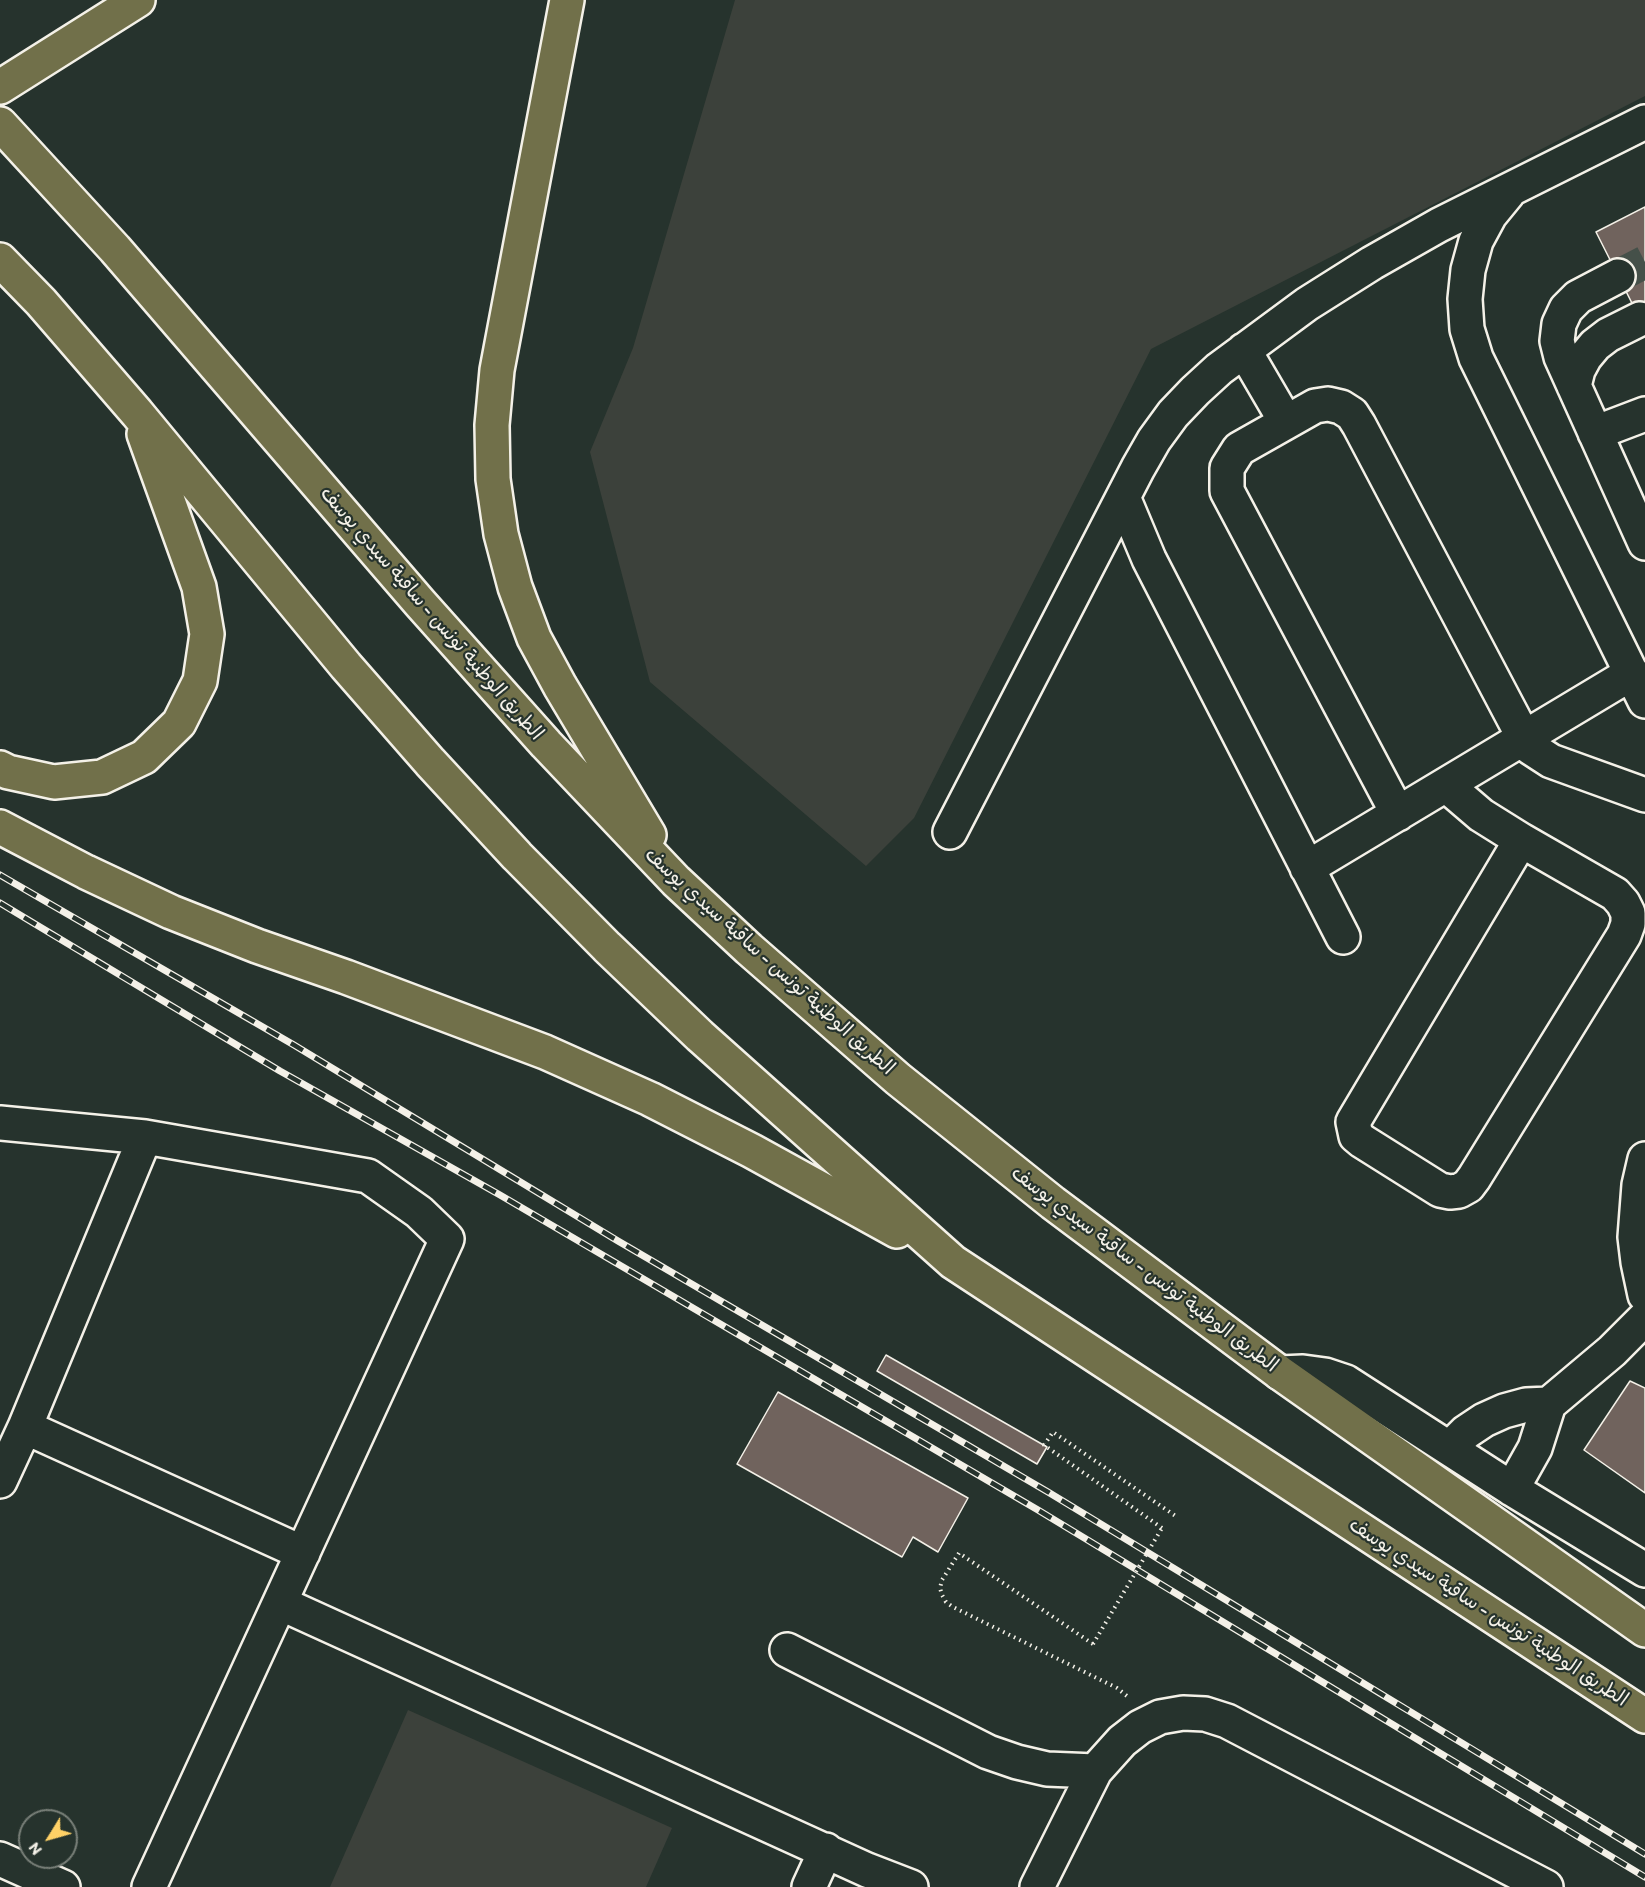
<!DOCTYPE html>
<meta charset="utf-8">
<style>
body{margin:0}
#map{position:relative;width:1645px;height:1887px;overflow:hidden;background:#26332d;font-family:Itim,sans-serif}
canvas{display:block}
.north{position:absolute;left:18px;top:1809px;width:60px;height:60px;box-sizing:border-box;background:#26332d;border:2px solid #787f78;border-radius:50%;rotate:233deg;font-size:16px;font-weight:700;line-height:24px;text-align:center;color:#f4f1e8}
.north::after{content:'';display:block;margin:auto;width:21px;height:27px;background:#ffd166;clip-path:polygon(50% 0,100% 100%,50% 72%,0 100%)}
</style>
<div id="map">
<canvas width="1645" height="1887"></canvas>
<div class="north">N</div>
</div>
<script>
const c = document.querySelector('canvas').getContext('2d');
c.lineJoin = 'round';
function paint(path, color) { c.fillStyle = color; c.fill(path, 'evenodd'); }
const toPath = rows => new Path2D(rows.map(r => 'M' + r).join(''));
function stroke(path, color, width, dash) { c.strokeStyle = color; c.lineWidth = width; c.lineCap = dash ? 'butt' : 'round'; c.setLineDash(dash || []); c.stroke(path); }
function write(font, color, halo, rows, align = 'center') {
  c.font = font + ' Itim,"Playpen Sans Arabic",sans-serif'; c.lineWidth = 4.5; c.setLineDash([]); c.textBaseline = 'middle'; c.strokeStyle = halo; c.fillStyle = color; for (const [text, x, y, turn = 0] of rows) {
    c.save(); c.translate(x, y); c.rotate((+turn || 0) * Math.PI / 180); c.textAlign = isNaN(turn) ? turn : align; if (halo) c.strokeText(text, 0, 0); c.fillText(text, 0, 0); c.restore();
  }
}
const built = toPath([
 [735,0,1645,0,1645,96,1151,349,914,818,866,866,650,682,590,452,633,348],
 [408,1710,672,1828,646,1887,330,1887]
]);
const building = toPath([
 [1645,207,1645,329,1596,232,1645,207],
 [886,1355,1047,1447,1037,1464,877,1371,886,1355],
 [1630,1381,1645,1388,1645,1493,1584,1450,1630,1381],
 [778,1392,968,1498,938,1552,913,1537,902,1557,737,1464,778,1392]
]);
const minorTunnel = toPath([
 [1618,276,1645,262]
]);
const path = toPath([
 [1162,1528,1044,1445,1053,1432,1177,1517],
 [1093,1644,959,1553,942,1580,940,1588,942,1595,946,1602,953,1607,1117,1688,1127,1696]
]);
const minor = toPath([
 [1508,193,1490,215,1476,241,1468,270,1465,299,1467,329,1476,358,1645,701],
 [1618,276,1578,297,1566,309,1559,324,1557,341,1561,357,1645,543],
 [1244,350,1286,422],
 [1574,386,1578,370,1585,357,1595,345,1608,335,1640,319],
 [1595,433,1645,414],
 [1123,497,1149,559,1343,937],
 [1446,785,1481,815,1521,840],
 [1398,814,1227,491,1227,468,1239,449,1315,406,1328,404,1341,407,1352,414,1359,425,1524,738,1531,748,1551,761,1645,795],
 [950,832,1138,468,1154,440,1173,414,1195,391,1219,369,1307,304,1372,263,1439,225,1645,122],
 [1521,840,1615,894,1623,903,1628,913,1628,924,1624,935,1474,1178,1468,1186,1459,1191,1450,1192,1440,1190,1362,1141,1356,1136,1353,1122,1521,840],
 [1307,868,1632,673],
 [0,1123,145,1137,368,1176,419,1212,447,1239,149,1887],
 [1645,1159,1639,1185,1635,1237,1638,1262,1645,1295],
 [1280,1373,1303,1372,1325,1375,1346,1382,1512,1489,1645,1570],
 [25,1427,303,1553],
 [1450,1448,1466,1432,1484,1420,1504,1411,1526,1405,1549,1404],
 [0,1481,25,1427,145,1137],
 [1512,1489,1535,1448,1549,1404,1612,1351,1645,1318],
 [280,1603,867,1870,911,1887],
 [787,1650,988,1752,1017,1762,1047,1769,1095,1771],
 [0,1859,63,1887],
 [809,1887,826,1850],
 [1037,1887,1095,1771,1122,1741,1140,1727,1160,1717,1183,1713,1205,1714,1227,1721,1546,1887]
]);
const highway = toPath([
 [567,0,497,370,492,425,493,479,501,534,515,587,534,638,560,686,649,835],
 [0,87,138,0],
 [0,124,115,249,420,603,546,744,676,881,749,949,898,1079,1053,1203,1280,1373,1645,1630],
 [0,260,41,302,137,413,346,666,430,762,517,856,607,947,700,1036,953,1262,1645,1716],
 [0,768,8,772,54,782,102,777,144,757,179,723,200,681,207,634,199,587,144,434],
 [0,827,86,872,171,912,257,946,346,977,545,1052,650,1099,752,1151,897,1231]
]);
const rail = toPath([
 [0,875,294,1045,618,1241,1048,1492,1645,1854],
 [0,903,280,1071,500,1195,1038,1510,1645,1877]
]);
const pathBridge = toPath([
 [1093,1644,1162,1528]
]);
const streetNames = [
 ["الطريق الوطنية تونس - ساقية سيدي يوسف",431,614,49],
 ["الطريق الوطنية تونس - ساقية سيدي يوسف",769,962,42],
 ["الطريق الوطنية تونس - ساقية سيدي يوسف",1144,1270,37],
 ["الطريق الوطنية تونس - ساقية سيدي يوسف",1488,1613,33]
];
paint(built, '#3c413b');
paint(building, '#70635d');
stroke(building, '#f4f1e8', 1.5);
stroke(minorTunnel, '#455049', 33, [33, 16]);
stroke(minor, '#f4f1e8', 38);
stroke(highway, '#f4f1e8', 38);
stroke(path, '#f4f1e8', 4, [1.5, 4.5]);
stroke(minor, '#26332d', 33);
stroke(highway, '#71704a', 33);
stroke(rail, '#f4f1e8', 7);
stroke(rail, '#26332d', 4.5, [14]);
stroke(pathBridge, '#f4f1e8', 4, [1.5, 4.5]);
write('20px', '#f4f1e8', '#26332d', streetNames);
</script>
